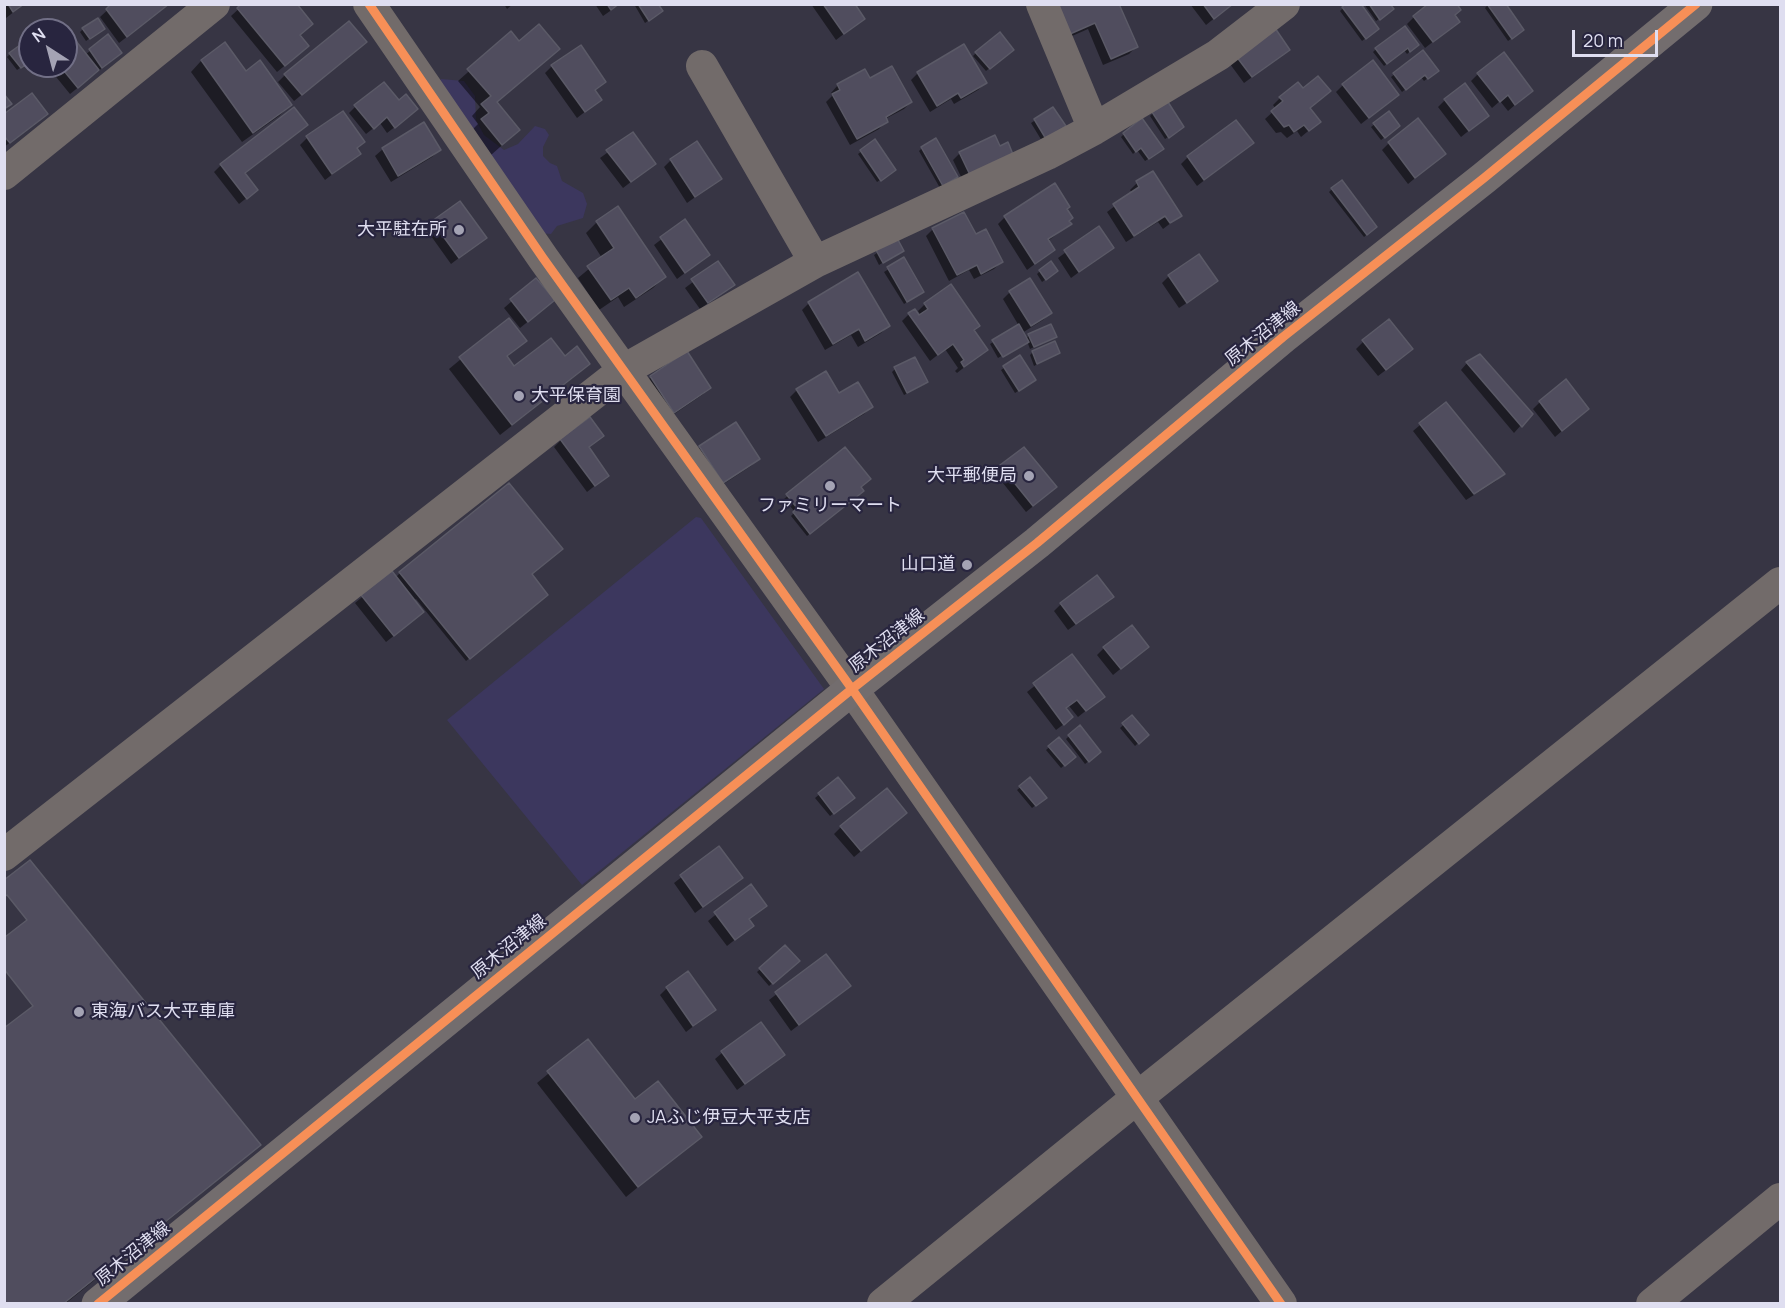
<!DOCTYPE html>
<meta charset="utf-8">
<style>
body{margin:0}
#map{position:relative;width:1785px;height:1308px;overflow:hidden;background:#373544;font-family:Manrope,sans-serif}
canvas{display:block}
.frame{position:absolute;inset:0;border:6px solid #dfdef0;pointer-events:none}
.north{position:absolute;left:18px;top:18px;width:60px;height:60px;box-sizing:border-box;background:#28253f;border:2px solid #716f86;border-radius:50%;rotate:324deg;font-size:16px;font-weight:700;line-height:24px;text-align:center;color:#dfdef0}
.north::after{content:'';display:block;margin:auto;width:21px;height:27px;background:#a4a3b4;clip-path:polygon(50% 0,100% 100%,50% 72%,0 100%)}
.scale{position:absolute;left:1572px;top:30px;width:86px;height:27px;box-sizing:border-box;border:3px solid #dfdef0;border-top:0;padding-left:8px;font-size:18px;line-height:21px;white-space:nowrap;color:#dfdef0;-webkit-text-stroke:4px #28253f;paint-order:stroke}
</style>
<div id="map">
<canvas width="1785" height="1308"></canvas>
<div class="frame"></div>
<div class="north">N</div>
<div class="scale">20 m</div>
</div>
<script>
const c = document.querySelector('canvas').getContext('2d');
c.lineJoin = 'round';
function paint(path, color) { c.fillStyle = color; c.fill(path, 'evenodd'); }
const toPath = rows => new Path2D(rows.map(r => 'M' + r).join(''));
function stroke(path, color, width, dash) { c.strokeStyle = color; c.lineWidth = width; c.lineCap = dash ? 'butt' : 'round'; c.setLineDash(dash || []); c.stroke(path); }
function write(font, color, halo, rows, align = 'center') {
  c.font = font + ' Manrope,"Noto Sans JP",sans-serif'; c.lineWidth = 4.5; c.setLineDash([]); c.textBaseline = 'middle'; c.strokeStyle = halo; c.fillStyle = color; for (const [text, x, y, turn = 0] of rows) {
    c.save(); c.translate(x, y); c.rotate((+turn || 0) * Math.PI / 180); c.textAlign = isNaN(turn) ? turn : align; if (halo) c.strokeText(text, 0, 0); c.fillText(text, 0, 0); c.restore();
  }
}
const green = toPath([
 [441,79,464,81,475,96,476,120,484,135,504,150,518,144,535,126,545,129,549,135,543,147,543,156,550,163,557,166,562,181,583,193,587,204,583,218,557,226,551,234,539,233,436,86],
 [696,517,701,518,824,689,582,885,447,720]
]);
const shadow = toPath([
 [4,4,24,4,6,18],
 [114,4,169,4,119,43,100,17],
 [244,4,298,35,300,53,277,72,231,16],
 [504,4,513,4,507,9],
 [595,4,620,4,603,16],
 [634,4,656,4,658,14,645,23],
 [811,4,853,4,863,19,836,40],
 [1047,4,1117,4,1136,47,1129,54,1103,65,1088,29,1063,40],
 [1190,4,1232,4,1206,25],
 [1364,4,1389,4,1389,12,1376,21],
 [1489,4,1519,33,1508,41,1485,8],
 [1343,8,1374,32,1362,41,1340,11],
 [1454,16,1458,22,1425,48,1407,24,1414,17],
 [83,29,100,31,86,41,80,32],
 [511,34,496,103,508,140,491,155,471,131,478,124,472,116,480,107,458,81],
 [108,36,117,56,70,94,48,67,66,66,66,51,85,55],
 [225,44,246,73,290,105,279,116,242,142,191,72,201,61],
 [1414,48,1407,54,1404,50,1384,66,1373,52,1376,49],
 [358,49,294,101,278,82,285,75],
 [1009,52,986,71,973,56,976,53],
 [1423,52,1434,73,1424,81,1421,77,1402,92,1391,77],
 [10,54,26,64,17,70,7,57],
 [1281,56,1244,83,1230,64,1237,57],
 [552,66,604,82,594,91,600,100,577,118,545,73],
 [864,71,869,80,911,102,904,109,885,119,886,121,879,129,850,145,826,102,832,96,831,93,838,85],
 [918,73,985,83,978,90,954,104,951,99,930,112,911,80],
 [1478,74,1531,91,1508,111,1500,101,1492,108,1471,81],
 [1343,85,1390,101,1361,124,1336,92],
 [1280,98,1309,109,1319,122,1301,137,1297,131,1287,138,1281,132,1276,133,1265,119,1276,109,1273,105],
 [1445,100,1487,116,1461,137,1438,107],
 [356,106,409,116,387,133,380,123,366,134,349,113],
 [1053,109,1064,126,1042,141,1031,123],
 [1153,113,1179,130,1165,139,1150,116],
 [1389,113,1395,129,1381,140,1371,127],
 [4,116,39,121,4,147],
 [306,125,244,174,249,196,239,204,214,172,221,165],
 [633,134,654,164,623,188,600,158],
 [1124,134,1159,152,1145,161,1137,150,1133,154,1121,137],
 [307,138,356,149,359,154,325,180,300,145],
 [874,142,891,173,877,182,858,154],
 [696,143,720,179,687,203,664,167,671,160],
 [1252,143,1197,186,1181,164,1188,157],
 [1389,143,1444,154,1408,184,1382,150],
 [922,148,957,177,940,188,919,151],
 [999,148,964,183,953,160,960,153],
 [383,149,439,150,432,157,391,182,375,156],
 [1153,173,1180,216,1163,229,1158,222,1126,242,1107,212,1132,193,1130,190,1137,183],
 [1332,189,1372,230,1364,237,1329,192],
 [618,208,664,277,653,288,624,307,618,297,599,310,578,278,602,258,586,233,597,222],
 [1066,209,1067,221,1070,224,1048,241,1053,250,1027,270,998,224,1005,217],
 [685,221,708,255,677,279,654,245],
 [433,222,485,238,451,264,426,229],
 [1099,228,1112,248,1071,278,1058,258],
 [933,229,975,236,1001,262,994,269,974,279,969,270,949,281,926,236],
 [897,240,902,251,879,265,874,255],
 [903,260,922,292,904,304,884,272],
 [718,263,733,285,700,309,685,288],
 [1040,271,1053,274,1042,282,1037,274],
 [1169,276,1216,281,1209,288,1179,308,1162,283],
 [536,280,546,307,520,328,504,308],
 [1010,292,1050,313,1043,320,1022,333,1026,339,1029,335,1055,337,1030,349,1027,341,1026,342,998,358,990,344,1019,326,1003,299],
 [809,303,888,326,881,333,858,347,851,335,825,350,802,310],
 [925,304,978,326,973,331,986,350,957,373,955,371,958,368,945,349,930,361,902,321,909,314,921,320,923,319,918,311],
 [508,320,525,340,506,358,514,368,565,358,588,364,578,374,500,435,449,369],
 [1363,342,1404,356,1378,376,1356,349],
 [1033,352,1058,353,1034,366,1030,355],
 [1020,357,1031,383,1015,393,1001,370],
 [1467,363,1531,414,1514,433,1461,370],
 [895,369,923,385,904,395,892,372],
 [651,377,710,388,702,395,667,419,644,384],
 [797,390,839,395,871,407,864,414,818,442,790,397],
 [1540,402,1587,409,1555,437,1533,409],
 [1445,404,1502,474,1496,481,1466,500,1413,431],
 [602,436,588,448,607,476,587,492,554,447,561,440],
 [700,447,758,459,751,466,716,489,693,454],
 [845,449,859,487,859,494,807,536,791,516,795,512,784,499],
 [1001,466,1048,494,1026,512,995,473],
 [391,573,395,578,400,573,530,574,543,598,466,661,416,599,413,601,415,619,386,642,355,603],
 [1112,597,1068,630,1054,611,1061,604],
 [1147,647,1113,675,1097,655,1104,648],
 [1072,656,1103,697,1078,717,1069,706,1065,709,1064,724,1056,730,1027,692],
 [1132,717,1147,735,1135,746,1120,728],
 [1069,736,1096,755,1085,764,1066,739],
 [1059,739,1074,757,1061,768,1046,750],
 [838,779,850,801,830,816,815,798],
 [1029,780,1041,801,1032,808,1017,790],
 [898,820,854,857,834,834,841,827],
 [719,848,741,878,695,913,674,883],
 [750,886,758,912,748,920,752,926,727,946,708,921],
 [785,947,798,961,769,986,757,972],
 [826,956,849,986,791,1031,769,1000],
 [667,988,714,1010,686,1032,660,995],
 [588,1041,635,1102,700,1136,626,1197,537,1083],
 [722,1053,783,1055,737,1090,715,1059],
 [259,1145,244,1159,65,1304,4,1304]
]);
const building = toPath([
 [8,4,24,4,13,12,8,4],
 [111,4,169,4,127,37,106,9,111,4],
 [241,4,297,4,313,24,300,35,309,46,285,66,237,8,241,4],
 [607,4,619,4,611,10,607,4],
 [638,4,658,4,663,11,649,21,638,4],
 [823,4,855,4,865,19,844,34,823,4],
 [1057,4,1119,4,1138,47,1111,59,1095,23,1070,34,1057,4],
 [1203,4,1233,4,1214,19,1203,4],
 [1346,4,1361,4,1379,29,1366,39,1342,7,1346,4],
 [1369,4,1390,4,1394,9,1380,20,1369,4],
 [1428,4,1457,4,1461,10,1455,15,1460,22,1433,42,1413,16,1428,4],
 [1487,4,1506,4,1524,30,1512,39,1487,4],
 [98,18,105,29,90,39,82,28,98,18],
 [349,21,367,42,302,95,284,74,349,21],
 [539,24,560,49,497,102,520,130,502,145,481,119,489,113,481,104,491,96,467,69,511,31,519,41,539,24],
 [1405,26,1419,45,1410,52,1408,48,1387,64,1375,48,1405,26],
 [1275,28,1290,50,1252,77,1236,56,1275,28],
 [1000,32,1014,50,990,69,975,52,1000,32],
 [108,34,122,53,102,68,89,49,108,34],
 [76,41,99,70,78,88,60,66,66,66,66,49,76,41],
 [225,42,246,71,260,60,292,105,253,133,201,60,225,42],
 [964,44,987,83,961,98,958,93,937,106,917,72,964,44],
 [20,45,30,59,30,62,21,68,9,53,20,45],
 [581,45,606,82,595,90,602,100,585,112,551,65,581,45],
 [1423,50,1439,71,1428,79,1425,75,1406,90,1393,73,1423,50],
 [1504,52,1533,91,1515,105,1508,95,1500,102,1477,73,1504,52],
 [1373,60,1399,95,1369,118,1342,84,1373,60],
 [892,66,912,102,886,117,888,122,857,139,832,94,840,90,837,84,865,69,870,78,892,66],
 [1318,76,1331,91,1310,108,1321,122,1309,131,1304,125,1294,132,1289,125,1284,127,1271,111,1283,101,1279,97,1298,82,1303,88,1318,76],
 [384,82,399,100,406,94,418,109,395,128,387,117,374,129,354,105,384,82],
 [1465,83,1489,116,1469,131,1444,99,1465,83],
 [32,93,48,114,10,143,4,136,4,114,32,93],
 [4,94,12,104,4,109,4,94],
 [1168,102,1184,127,1169,138,1152,112,1168,102],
 [294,107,308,125,245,173,258,190,247,199,220,164,294,107],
 [1053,107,1066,126,1046,139,1034,119,1053,107],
 [343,111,365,142,357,148,361,154,332,174,306,136,343,111],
 [1389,111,1400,126,1385,138,1373,123,1389,111],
 [1142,118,1164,149,1149,159,1141,148,1136,152,1123,133,1142,118],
 [1418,118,1446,154,1415,178,1388,142,1418,118],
 [1236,120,1254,143,1204,180,1187,156,1236,120],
 [424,122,441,150,398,176,382,148,424,122],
 [633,132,656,164,631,182,606,150,633,132],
 [995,135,1000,146,1008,142,1014,157,971,177,959,152,995,135],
 [936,138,958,177,943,186,921,147,936,138],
 [875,139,896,170,881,181,860,150,875,139],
 [697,141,722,179,695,197,670,159,697,141],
 [1153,171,1182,216,1170,223,1165,216,1134,236,1113,204,1139,187,1136,181,1153,171],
 [1342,180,1377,227,1367,235,1331,188,1342,180],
 [1055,183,1070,207,1067,209,1073,218,1069,221,1072,224,1048,239,1055,250,1035,264,1004,216,1055,183],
 [460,201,487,238,459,258,432,221,460,201],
 [618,206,666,277,636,298,629,288,611,300,587,266,614,248,596,221,618,206],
 [964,212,976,234,986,229,1003,262,981,274,977,265,957,275,932,228,964,212],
 [685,219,710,255,685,273,660,237,685,219],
 [1099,226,1114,248,1079,272,1064,250,1099,226],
 [897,238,904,251,883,263,876,250,897,238],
 [1199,254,1218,281,1187,303,1168,275,1199,254],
 [904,257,924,292,907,302,887,267,904,257],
 [718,261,735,285,708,303,691,279,718,261],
 [1051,261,1058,271,1046,280,1039,270,1051,261],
 [858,272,890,326,865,341,859,329,833,344,808,302,858,272],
 [536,278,555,300,528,322,510,299,536,278],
 [1030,278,1052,313,1031,326,1009,291,1030,278],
 [951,284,980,326,974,330,988,350,964,367,961,362,964,360,953,344,938,355,908,313,915,309,919,315,928,309,924,303,951,284],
 [509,318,527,341,507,356,514,366,551,338,565,356,577,346,590,364,512,425,459,357,509,318],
 [1389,319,1413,349,1386,370,1362,340,1389,319],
 [1019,324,1029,342,1003,357,992,340,1019,324],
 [1051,324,1057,337,1034,347,1028,334,1051,324],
 [1055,341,1060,353,1037,364,1032,351,1055,341],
 [687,351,711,388,674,413,650,376,687,351],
 [1480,354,1533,414,1522,427,1466,362,1480,354],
 [1020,355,1036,380,1019,391,1003,366,1020,355],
 [915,357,928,382,907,393,894,367,915,357],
 [826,371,839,393,858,382,873,407,826,436,796,389,826,371],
 [1566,379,1589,409,1562,431,1539,401,1566,379],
 [1446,402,1505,474,1474,494,1419,423,1446,402],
 [590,417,604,436,589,447,609,476,595,486,560,439,590,417],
 [736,422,760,459,723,483,699,446,736,422],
 [845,447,871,479,861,487,864,491,810,534,793,512,797,508,786,494,845,447],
 [1024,447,1057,487,1033,506,1000,465,1024,447],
 [509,483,563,549,532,574,548,595,470,659,399,572,509,483],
 [392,571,424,612,394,636,361,595,392,571],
 [1097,575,1114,597,1076,624,1060,603,1097,575],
 [1132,625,1149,647,1121,669,1103,647,1132,625],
 [1072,654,1105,697,1086,711,1077,700,1066,708,1073,717,1064,725,1033,683,1072,654],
 [1132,715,1149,735,1139,744,1122,723,1132,715],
 [1080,725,1101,752,1089,762,1068,735,1080,725],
 [1059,737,1076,757,1065,766,1048,746,1059,737],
 [838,777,855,798,834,814,818,793,838,777],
 [1030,777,1047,798,1036,806,1019,786,1030,777],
 [887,788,907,813,861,851,840,826,887,788],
 [719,846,743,878,703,907,680,875,719,846],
 [30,860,261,1145,63,1304,4,1304,4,880,30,860],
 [751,884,767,906,749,919,754,926,735,940,714,912,751,884],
 [7,895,27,920,5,937,4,897,7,895],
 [785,945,800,961,773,984,759,968,785,945],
 [826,954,851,986,799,1025,775,992,826,954],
 [4,969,33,1006,4,1028,4,969],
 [688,971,716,1010,693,1026,666,987,688,971],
 [761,1022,785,1055,745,1084,721,1051,761,1022],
 [588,1039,635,1099,658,1081,702,1137,638,1187,547,1071,588,1039]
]);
const street = toPath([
 [369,4,543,258,852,689,1281,1304],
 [1042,4,1094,129],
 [702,66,815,262],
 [4,174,214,4],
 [4,855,624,370,815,262,1047,154,1094,129,1218,55,1284,4],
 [883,1304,1138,1097,1780,583],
 [1652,1304,1780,1199]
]);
const secondary = toPath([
 [98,1304,852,689,1037,543,1283,337,1484,178,1696,4]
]);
const cycleway = toPath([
 [369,4,543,258,852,689,1281,1304],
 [98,1304,852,689,1037,543,1283,337,1484,178,1696,4]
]);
const markers = [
 [459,230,6,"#a4a3b4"],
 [519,396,6,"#a4a3b4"],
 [1029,476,6,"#a4a3b4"],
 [830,486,6,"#a4a3b4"],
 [967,565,6,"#a4a3b4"],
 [79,1012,6,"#a4a3b4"],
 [635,1118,6,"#a4a3b4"]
];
const poiNames = [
 ["大平駐在所",447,230],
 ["大平保育園",531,396,"left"],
 ["大平郵便局",1017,476],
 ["ファミリーマート",830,506,"center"],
 ["山口道",955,565],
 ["東海バス大平車庫",91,1012,"left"],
 ["JAふじ伊豆大平支店",647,1118,"left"]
];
const streetNames = [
 ["原木沼津線",1263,334,-39],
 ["原木沼津線",887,641,-38],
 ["原木沼津線",509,947,-39],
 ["原木沼津線",133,1254,-39]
];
paint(green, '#3c375e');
paint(shadow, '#0007');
paint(building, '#504d5e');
stroke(building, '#5b5a67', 1.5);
stroke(street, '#726b6a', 32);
stroke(secondary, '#736d6e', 33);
stroke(cycleway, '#f78f57', 9);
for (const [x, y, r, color] of markers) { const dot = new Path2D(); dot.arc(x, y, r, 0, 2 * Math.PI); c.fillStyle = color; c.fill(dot); stroke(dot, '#28253f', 2); }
write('18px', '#dfdef0', '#28253f', poiNames, 'right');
write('18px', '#dfdef0', '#28253f', streetNames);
</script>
